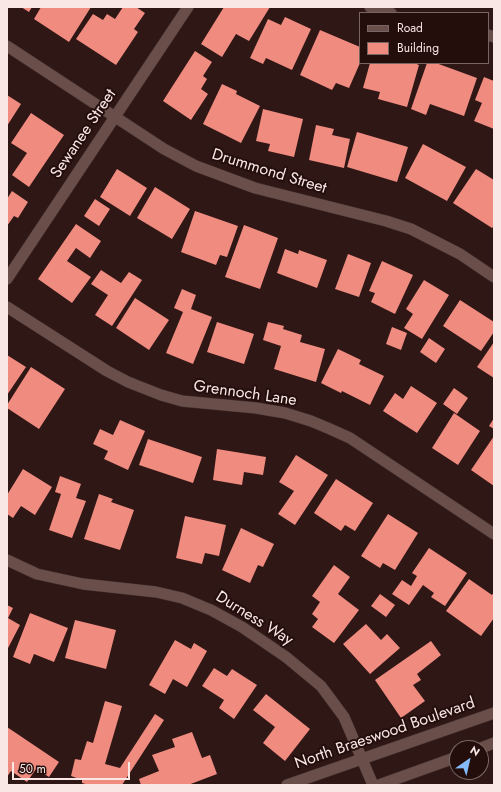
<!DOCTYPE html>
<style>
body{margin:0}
#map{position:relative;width:501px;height:792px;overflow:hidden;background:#2f1715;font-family:Jost,sans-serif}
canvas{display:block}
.frame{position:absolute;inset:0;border:8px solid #f8e7e5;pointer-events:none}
.legend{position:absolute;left:359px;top:12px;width:130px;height:52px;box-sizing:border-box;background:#240e0c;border:1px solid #796563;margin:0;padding:5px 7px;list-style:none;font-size:12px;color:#f8e7e5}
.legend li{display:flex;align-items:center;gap:8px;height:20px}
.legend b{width:20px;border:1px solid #796563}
.north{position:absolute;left:449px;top:740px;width:40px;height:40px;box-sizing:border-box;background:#240e0c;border:1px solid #796563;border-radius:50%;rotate:34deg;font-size:11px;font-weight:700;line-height:16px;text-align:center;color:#f8e7e5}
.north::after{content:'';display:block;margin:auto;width:14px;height:18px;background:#85bbfb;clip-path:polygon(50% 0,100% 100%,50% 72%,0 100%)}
.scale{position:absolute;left:12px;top:762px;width:118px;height:18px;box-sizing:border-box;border:2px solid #f8e7e5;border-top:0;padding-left:5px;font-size:12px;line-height:14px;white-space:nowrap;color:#f8e7e5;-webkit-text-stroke:3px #240e0c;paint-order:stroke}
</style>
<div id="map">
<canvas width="501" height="792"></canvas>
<div class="frame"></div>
<ul class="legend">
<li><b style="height:5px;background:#694e4a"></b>Road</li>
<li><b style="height:11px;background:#f08b80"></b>Building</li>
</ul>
<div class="north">N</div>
<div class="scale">50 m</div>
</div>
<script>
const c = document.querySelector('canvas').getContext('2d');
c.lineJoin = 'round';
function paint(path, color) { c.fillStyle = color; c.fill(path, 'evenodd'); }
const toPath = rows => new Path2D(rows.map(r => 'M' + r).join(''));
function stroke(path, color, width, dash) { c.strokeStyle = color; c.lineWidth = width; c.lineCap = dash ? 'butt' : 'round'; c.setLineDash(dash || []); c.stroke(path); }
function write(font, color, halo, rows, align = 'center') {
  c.font = font + ' Jost,sans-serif'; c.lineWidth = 4; c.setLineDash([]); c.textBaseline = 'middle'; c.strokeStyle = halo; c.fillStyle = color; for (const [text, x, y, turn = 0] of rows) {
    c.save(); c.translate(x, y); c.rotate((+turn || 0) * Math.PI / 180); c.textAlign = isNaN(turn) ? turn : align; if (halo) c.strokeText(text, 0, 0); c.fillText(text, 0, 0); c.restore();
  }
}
const building = toPath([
 [21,7,32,7,29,12],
 [41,7,91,7,69,42,34,19],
 [123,7,136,7,145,13,134,29,138,32,116,65,76,39,93,14,103,20,107,14,115,19],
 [224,7,270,7,249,41,236,34,222,57,201,44],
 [285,17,311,29,292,70,266,58,263,64,250,58,268,19,281,25],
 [320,30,360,47,360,63,349,88,336,83,332,90,300,75],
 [195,51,212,62,203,76,207,79,201,89,208,94,191,120,163,101],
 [370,63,414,63,419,65,407,107,378,99,380,92,363,88],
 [427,63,436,63,477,78,464,116,430,104,426,115,411,109],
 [484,77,494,81,494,129,474,121,482,103,475,100],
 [222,84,237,91,236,94,260,106,241,143,203,124],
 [7,95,21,104,7,126],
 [263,109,303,119,294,157,268,151,270,144,256,141],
 [31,113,64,135,29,187,12,175,27,153,11,143],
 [316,125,334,129,332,135,350,139,344,168,309,160],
 [357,132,408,147,397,182,347,167],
 [423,144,466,167,447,201,405,178],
 [117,169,147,188,130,216,100,197],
 [476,169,494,180,494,226,492,228,453,203],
 [155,187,190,209,172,239,137,218],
 [12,191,28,202,18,218,14,216,7,226,7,199],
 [95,199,110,209,99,226,84,216],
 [195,211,238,226,227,257,220,255,216,265,181,252],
 [76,224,101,241,90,258,76,248,67,261,91,277,72,303,38,279],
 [244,225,278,238,260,289,225,277],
 [285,249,298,254,299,250,327,260,317,288,277,273],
 [348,254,371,263,359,297,335,289],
 [382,261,413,275,395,314,371,302,375,293,369,291],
 [101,270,121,283,129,272,142,280,112,326,95,315,108,295,91,284],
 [424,280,449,295,422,339,404,328,413,314,406,309],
 [182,289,196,295,191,309,212,317,193,364,166,353,183,312,174,308],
 [135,298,169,320,149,350,116,328],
 [460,300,494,322,494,332,481,351,443,326],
 [217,322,254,334,244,364,207,352],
 [268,322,284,326,283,329,302,335,300,342,325,349,316,382,274,369,281,346,263,340],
 [392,327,407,333,401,350,386,344],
 [429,338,445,349,436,363,420,352],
 [494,342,494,378,477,367],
 [338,349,361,360,359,364,384,376,370,405,342,391,341,393,321,383],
 [7,355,26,367,7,395],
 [31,367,65,389,39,429,7,408,7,405],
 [411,386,437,403,417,433,383,411,395,393,403,399],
 [454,388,468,398,457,414,443,404],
 [454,413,480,431,458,465,432,448],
 [494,418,494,429,489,426],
 [120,420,145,431,128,470,104,459,108,451,93,444,100,429,113,435],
 [494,436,494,486,471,470],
 [148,439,202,457,193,483,139,465],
 [217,449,266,457,263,475,244,472,242,485,213,480],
 [296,455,328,475,295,525,278,514,294,491,279,482],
 [23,469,52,487,35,515,21,506,13,518,7,514,7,495],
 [60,476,81,484,76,498,86,501,72,538,49,530,61,494,55,492],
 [336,479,373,503,355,531,345,525,341,531,314,513],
 [99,494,113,499,111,502,134,510,120,550,84,539],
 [388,514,418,533,395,570,383,563,380,568,361,556],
 [185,516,226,525,219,556,205,553,202,564,176,558],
 [241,528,274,544,263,567,258,565,250,583,222,570],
 [429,548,467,573,445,606,431,597,434,593,423,585,409,605,392,594,402,580,411,586,417,576,412,573],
 [334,565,350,577,338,594,359,610,334,643,312,627,318,619,312,614,320,602,312,596],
 [469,579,492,595,494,592,494,618,481,636,446,611],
 [380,594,395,605,386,617,371,606],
 [7,605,13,608,8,618,20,625,7,650],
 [30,613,68,628,54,662,34,654,30,664,13,657],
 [75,620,116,630,106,669,65,658],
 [366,624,381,640,387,634,400,648,370,674,343,644],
 [175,640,191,649,194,643,207,651,187,687,173,679,165,694,149,685],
 [431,641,441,655,417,674,421,680,413,685,425,701,401,718,375,680],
 [214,668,227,676,232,669,257,685,234,719,219,708,224,700,202,686],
 [266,694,310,729,285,761,263,743,275,727,253,710],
 [105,701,122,706,105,764,120,768,155,714,164,720,122,785,89,785,82,783,82,780,71,776,75,759,81,760,87,741,93,743],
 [7,727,59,762,49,777,36,769,27,782,11,771,7,777],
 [192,732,202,758,210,755,217,774,188,785,141,785,139,779,159,771,152,755,175,747,172,739]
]);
const minor = toPath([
 [370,7,391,13],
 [488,35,494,37],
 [7,46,164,149,196,166,255,188,386,221,411,229,460,254,494,277],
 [7,279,188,7],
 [7,307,107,371,128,382,161,395,182,401,256,408,285,413,311,421,330,429,350,438,494,534],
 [7,560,37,574,83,584,156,592,182,598,211,610,242,627,286,657,321,686,344,717,373,785]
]);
const secondary = toPath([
 [481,748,494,743],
 [287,785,494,713],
 [379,785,457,757]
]);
const streetNames = [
 ["Sewanee Street",84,134,-56],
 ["Drummond Street",269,172,17],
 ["Grennoch Lane",245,394,8],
 ["Durness Way",254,619,32],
 ["North Braeswood Boulevard",385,734,-19]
];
paint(building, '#f08b80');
stroke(minor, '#423130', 12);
stroke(secondary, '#423130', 12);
stroke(minor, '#694e4a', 11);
stroke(secondary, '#694e4a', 11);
write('16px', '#f8e7e5', '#240e0c', streetNames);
</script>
